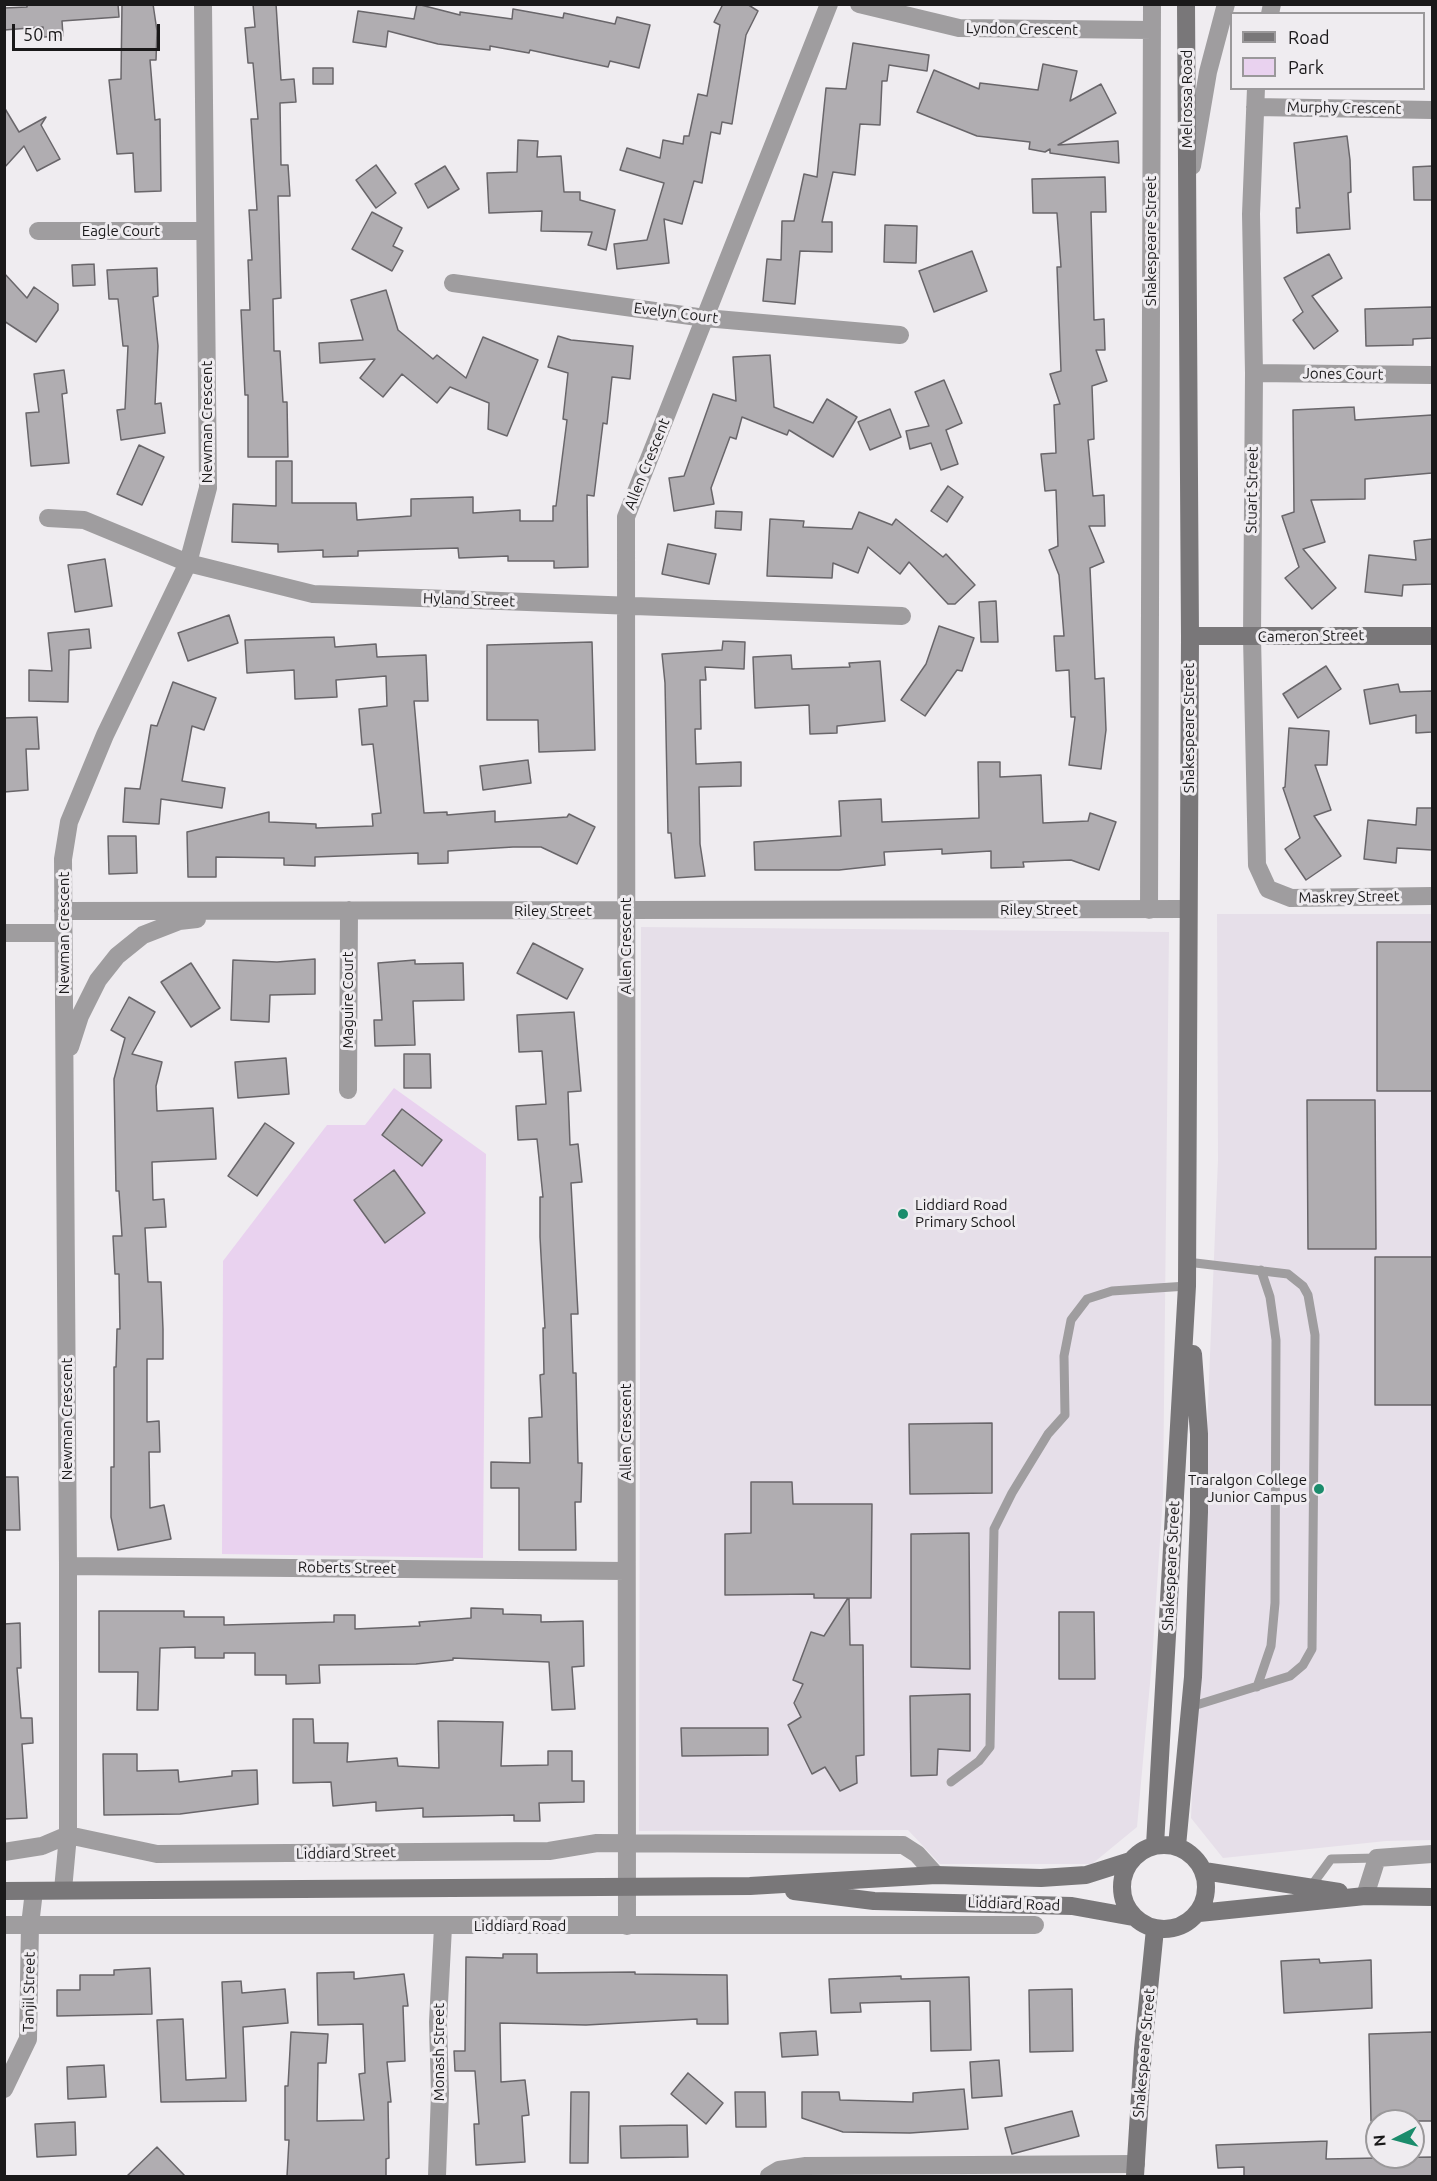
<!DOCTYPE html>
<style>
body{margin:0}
#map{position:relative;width:1437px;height:2181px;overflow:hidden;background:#efecf0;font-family:Ubuntu,sans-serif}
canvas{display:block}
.frame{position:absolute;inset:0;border:6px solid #1a191a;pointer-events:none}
.legend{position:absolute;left:1230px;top:12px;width:195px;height:78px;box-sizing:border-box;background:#efecf0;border:2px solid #9a989a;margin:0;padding:8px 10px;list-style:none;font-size:18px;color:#1a191a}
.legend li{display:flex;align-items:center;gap:12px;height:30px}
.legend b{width:30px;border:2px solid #9a989a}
.north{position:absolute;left:1365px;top:2109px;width:60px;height:60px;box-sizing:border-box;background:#efecf0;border:2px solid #9a989a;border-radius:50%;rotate:264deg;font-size:16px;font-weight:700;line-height:24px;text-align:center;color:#1a191a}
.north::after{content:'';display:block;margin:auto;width:21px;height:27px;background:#1b8c6c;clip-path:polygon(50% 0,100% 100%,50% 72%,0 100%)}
.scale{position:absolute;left:12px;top:24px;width:148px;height:27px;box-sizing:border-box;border:3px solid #1a191a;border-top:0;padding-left:8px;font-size:18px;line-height:21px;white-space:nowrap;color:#1a191a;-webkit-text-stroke:4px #efecf0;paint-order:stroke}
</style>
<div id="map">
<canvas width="1437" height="2181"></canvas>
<div class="frame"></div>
<ul class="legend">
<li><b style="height:8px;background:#797779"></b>Road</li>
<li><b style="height:16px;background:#e9d2ef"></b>Park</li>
</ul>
<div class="north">N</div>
<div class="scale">50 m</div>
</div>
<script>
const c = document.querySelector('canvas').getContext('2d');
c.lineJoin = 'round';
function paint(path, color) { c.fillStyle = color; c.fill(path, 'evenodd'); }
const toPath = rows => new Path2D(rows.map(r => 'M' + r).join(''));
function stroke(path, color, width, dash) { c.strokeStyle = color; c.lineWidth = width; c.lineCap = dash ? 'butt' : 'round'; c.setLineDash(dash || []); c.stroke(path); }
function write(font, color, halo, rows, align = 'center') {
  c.font = font + ' Ubuntu,sans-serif'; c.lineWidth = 6; c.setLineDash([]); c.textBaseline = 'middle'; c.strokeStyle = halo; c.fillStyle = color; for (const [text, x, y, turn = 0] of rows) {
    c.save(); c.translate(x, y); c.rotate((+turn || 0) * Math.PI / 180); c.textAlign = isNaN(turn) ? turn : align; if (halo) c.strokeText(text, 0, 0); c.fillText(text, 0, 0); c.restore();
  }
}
const built = toPath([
 [1217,914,1432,914,1432,1840,1386,1841,1223,1858,1191,1818,1218,1160],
 [641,927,1169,932,1163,1496,1152,1661,1137,1827,1092,1864,940,1864,908,1830,639,1831]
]);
const green = toPath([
 [394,1088,486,1154,483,1558,222,1554,223,1261,327,1125,365,1125]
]);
const building = toPath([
 [27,4,118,4,119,17,62,21,63,36,44,37,43,27,4,30,4,8,27,7,27,4],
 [122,4,153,4,157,31,156,60,150,60,155,120,160,119,161,191,135,192,133,153,117,154,109,80,121,79,122,4],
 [253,4,276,4,281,80,294,79,296,102,280,103,281,165,288,165,290,196,278,196,281,298,273,299,274,351,280,351,283,402,287,402,288,457,248,457,248,395,245,395,241,310,250,310,248,260,252,260,249,210,257,210,251,119,258,119,253,63,248,63,245,28,255,27,253,4],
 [417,4,460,15,460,12,512,19,513,9,563,18,564,13,615,24,617,17,650,25,639,68,610,61,608,67,530,50,529,53,490,46,490,50,438,44,388,31,386,47,353,42,358,11,414,19,417,4],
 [723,4,747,4,758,11,746,35,732,124,722,122,720,134,711,132,702,183,694,181,682,224,664,219,669,263,617,269,614,244,647,240,664,183,620,170,627,148,660,158,663,140,683,144,684,136,689,136,698,94,707,96,720,25,714,22,723,4],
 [853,43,929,55,927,71,889,65,887,81,882,81,880,125,860,124,855,175,833,172,822,222,832,222,832,252,800,251,795,304,763,301,767,259,781,260,782,221,794,221,804,174,817,177,826,88,846,89,853,43],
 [1043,64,1077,71,1070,101,1101,84,1116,113,1058,145,1118,141,1119,163,1050,153,1050,149,1045,152,1029,149,1030,142,977,136,917,112,934,70,979,89,980,83,1038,90,1043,64],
 [313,68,333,68,333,84,313,84,313,68],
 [4,107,19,132,46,117,41,125,60,159,37,171,24,146,4,168,4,107],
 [1347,136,1350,160,1351,192,1348,193,1350,229,1297,233,1296,208,1300,208,1294,143,1347,136],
 [518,140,538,141,537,157,561,156,564,192,580,192,580,200,615,210,606,250,588,245,592,232,541,231,542,211,489,213,487,173,517,172,518,140],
 [376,165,396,193,376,208,356,180,376,165],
 [445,166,459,189,428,208,415,184,445,166],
 [1432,166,1432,200,1414,200,1413,167,1432,166],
 [1105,177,1106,212,1091,212,1094,320,1104,319,1105,350,1096,350,1107,381,1092,386,1094,439,1088,440,1093,496,1104,495,1105,526,1089,526,1104,562,1090,568,1095,679,1104,678,1106,730,1101,769,1069,765,1075,717,1071,717,1069,670,1056,671,1054,636,1064,636,1059,575,1049,550,1058,546,1056,490,1045,491,1041,454,1056,453,1054,405,1060,404,1050,374,1061,371,1057,267,1061,267,1057,213,1033,213,1032,179,1105,177],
 [372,212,402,228,393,246,403,251,392,271,352,249,372,212],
 [885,225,917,226,916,263,884,262,885,225],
 [972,251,987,291,934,312,919,271,972,251],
 [1329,254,1342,278,1312,296,1338,331,1314,349,1293,320,1303,312,1284,278,1329,254],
 [94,264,95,285,73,286,72,265,94,264],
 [157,268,158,296,153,297,158,346,155,404,161,403,165,433,121,440,117,410,125,409,128,346,123,346,118,299,109,299,107,270,157,268],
 [4,273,27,298,34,287,58,304,58,310,36,342,4,321,4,273],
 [386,290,398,330,433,359,437,355,466,378,483,337,538,360,507,436,488,429,489,403,450,387,437,403,402,374,383,397,360,378,375,359,320,363,319,343,363,340,351,300,386,290],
 [1432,307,1432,338,1413,339,1413,345,1366,346,1365,309,1432,307],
 [558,336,571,340,633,346,630,379,612,377,607,424,603,423,594,496,587,495,588,567,554,568,554,561,508,561,508,556,459,558,458,548,358,551,358,556,323,557,323,550,278,552,278,544,232,542,233,504,276,506,276,461,292,461,292,503,356,503,357,520,411,516,411,499,473,497,473,513,520,510,520,521,553,521,553,506,556,506,567,420,563,419,568,373,548,367,558,336],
 [770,355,774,407,813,423,827,399,857,417,833,457,789,430,787,435,742,417,736,439,730,437,711,488,714,504,674,511,669,478,684,476,713,394,736,401,733,357,770,355],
 [64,370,67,393,62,394,69,463,31,466,26,413,39,412,34,374,64,370],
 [944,380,962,423,946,430,958,464,941,470,931,443,910,449,906,431,929,426,915,392,944,380],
 [1354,407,1355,420,1432,415,1432,473,1365,479,1365,499,1311,500,1325,542,1303,549,1336,588,1312,609,1285,578,1299,567,1282,516,1294,512,1293,410,1354,407],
 [890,409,901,437,870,450,858,422,890,409],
 [139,445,164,457,142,505,117,494,139,445],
 [948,486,963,497,947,522,931,511,948,486],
 [716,511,742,512,741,530,715,528,716,511],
 [859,512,892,525,896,519,943,557,946,554,975,585,955,604,948,604,909,562,900,574,868,547,858,573,833,563,832,578,767,576,770,519,804,521,803,527,852,529,859,512],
 [1432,539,1432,584,1403,585,1402,596,1365,592,1369,555,1416,560,1414,541,1432,539],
 [668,544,716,554,709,584,662,574,668,544],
 [105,559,112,606,75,612,68,565,105,559],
 [996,601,998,642,981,642,979,602,996,601],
 [229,615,238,643,188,661,178,633,229,615],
 [939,626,974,638,962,671,957,670,925,716,901,700,926,664,939,626],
 [89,629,91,648,69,650,68,702,29,701,29,670,52,671,48,633,89,629],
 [334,637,335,647,376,644,377,657,426,655,428,701,414,701,424,813,447,812,447,815,495,811,495,822,567,817,569,814,595,827,577,864,541,847,513,847,448,851,448,863,418,864,418,853,315,857,315,866,284,865,284,858,216,857,216,877,188,877,187,832,269,812,269,822,316,824,316,828,373,826,372,814,381,813,373,744,362,745,359,709,387,706,386,676,336,680,337,697,295,699,294,670,247,673,245,640,334,637],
 [723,641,745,642,744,669,705,667,706,680,700,680,701,729,695,729,696,764,741,762,741,786,699,787,700,844,705,876,675,878,671,833,668,833,665,683,662,654,722,650,723,641],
 [592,642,595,750,539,752,538,720,487,720,487,645,592,642],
 [791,655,792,669,850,667,849,663,880,661,885,721,837,726,837,733,810,734,809,705,755,708,753,657,791,655],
 [1326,666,1341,689,1298,718,1283,694,1326,666],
 [173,682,216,698,204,730,192,726,182,781,225,788,222,808,161,799,159,824,123,822,125,788,140,789,151,725,157,726,173,682],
 [1398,684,1400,692,1432,691,1432,732,1416,733,1416,715,1370,724,1364,690,1398,684],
 [37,717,39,749,26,749,28,790,4,792,4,718,37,717],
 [1289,728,1329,731,1327,765,1315,765,1331,810,1314,816,1341,856,1306,880,1285,849,1300,838,1283,788,1285,787,1289,728],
 [528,760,531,783,483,790,480,766,528,760],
 [978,762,1000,762,1000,777,1041,775,1043,823,1088,821,1090,813,1116,822,1099,870,1071,860,1023,862,1024,867,991,868,991,851,942,854,942,849,884,852,885,865,839,870,755,870,754,842,841,836,839,801,881,799,882,822,979,818,978,762],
 [1417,808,1432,808,1432,850,1397,848,1396,863,1364,859,1368,820,1416,825,1417,808],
 [108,836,136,836,137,873,109,874,108,836],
 [1377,942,1432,942,1432,1091,1377,1091,1377,942],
 [533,943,583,969,567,999,517,973,533,943],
 [315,959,315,994,270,995,269,1022,231,1020,233,960,277,962,315,959],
 [415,960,415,964,463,963,464,1000,413,1001,415,1045,375,1046,374,1020,382,1020,378,963,415,960],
 [191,963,220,1008,191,1027,161,982,191,963],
 [129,997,155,1012,132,1054,162,1062,156,1086,157,1111,213,1108,216,1159,152,1162,153,1200,164,1199,166,1227,145,1228,148,1282,161,1282,163,1329,163,1359,147,1359,147,1422,159,1421,160,1452,149,1452,150,1508,164,1505,171,1539,118,1550,111,1517,111,1467,114,1467,114,1367,116,1367,117,1329,120,1329,119,1274,115,1274,113,1236,122,1236,119,1191,116,1191,114,1079,125,1038,111,1030,129,997],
 [574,1012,581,1091,568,1092,570,1145,578,1144,582,1182,571,1183,578,1314,571,1314,573,1373,576,1373,578,1463,582,1463,581,1502,575,1502,576,1550,519,1550,519,1488,491,1488,491,1462,530,1463,529,1418,542,1417,540,1375,544,1374,543,1328,545,1328,540,1237,540,1197,543,1197,537,1139,518,1140,516,1106,546,1104,542,1051,519,1052,517,1015,574,1012],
 [404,1054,430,1054,431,1088,404,1088,404,1054],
 [286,1058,289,1094,238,1098,235,1062,286,1058],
 [1307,1100,1375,1100,1376,1249,1308,1249,1307,1100],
 [402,1109,442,1140,422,1166,382,1135,402,1109],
 [265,1123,294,1143,257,1196,228,1176,265,1123],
 [394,1170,425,1213,385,1243,354,1200,394,1170],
 [1375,1257,1432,1257,1432,1405,1375,1405,1375,1257],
 [992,1423,992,1493,910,1494,909,1424,992,1423],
 [4,1477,18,1477,20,1530,4,1530,4,1477],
 [751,1482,792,1482,793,1504,872,1504,871,1598,849,1598,850,1645,863,1645,864,1755,856,1756,857,1783,840,1791,825,1767,812,1774,788,1725,801,1717,794,1703,803,1684,793,1680,811,1632,824,1636,848,1598,814,1598,814,1594,725,1595,725,1534,751,1533,751,1482],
 [969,1533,970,1669,911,1667,911,1534,969,1533],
 [471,1608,503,1609,503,1614,541,1615,541,1622,583,1621,584,1666,572,1667,575,1709,552,1710,549,1662,453,1658,453,1660,416,1664,319,1665,320,1683,286,1684,286,1675,255,1675,255,1653,224,1653,224,1658,195,1658,195,1647,160,1648,158,1710,137,1710,138,1672,99,1672,99,1611,184,1611,184,1617,224,1617,224,1625,334,1622,334,1615,355,1615,355,1629,420,1626,419,1622,471,1618,471,1608],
 [1059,1612,1094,1612,1095,1679,1059,1679,1059,1612],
 [20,1623,21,1668,17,1668,21,1718,32,1718,33,1743,22,1744,27,1818,4,1819,4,1624,20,1623],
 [970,1694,970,1751,938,1749,937,1775,911,1776,910,1696,970,1694],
 [293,1719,313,1719,314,1743,348,1743,347,1762,397,1758,398,1766,439,1768,438,1721,503,1722,501,1766,548,1765,548,1751,572,1751,572,1781,584,1781,584,1802,539,1803,540,1821,514,1821,514,1815,423,1817,423,1808,376,1811,376,1802,333,1806,331,1782,293,1783,293,1719],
 [681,1728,768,1728,768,1755,682,1756,681,1728],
 [103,1754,137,1754,137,1771,178,1770,179,1782,232,1776,232,1771,257,1770,258,1804,180,1814,104,1815,103,1754],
 [503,1954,537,1954,537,1973,635,1972,635,1974,727,1975,728,2024,697,2024,697,2019,586,2025,500,2023,501,2082,525,2080,529,2115,522,2116,525,2162,476,2165,474,2124,479,2124,475,2071,455,2071,454,2051,465,2051,466,1957,503,1958,503,1954],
 [1319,1959,1320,1963,1371,1960,1372,2008,1284,2013,1281,1961,1319,1959],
 [150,1968,152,2014,57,2016,57,1990,80,1990,80,1975,114,1975,114,1970,150,1968],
 [354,1972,354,1979,404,1974,408,2006,403,2006,405,2061,387,2062,391,2102,388,2102,389,2158,386,2159,386,2176,287,2176,289,2140,285,2140,285,2086,288,2086,291,2032,328,2034,326,2063,318,2063,317,2121,364,2120,359,2074,365,2073,363,2024,318,2025,317,1973,354,1972],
 [901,1976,901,1979,969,1977,971,2050,931,2051,930,2001,860,2003,861,2012,831,2013,829,1979,901,1976],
 [241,1981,242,1993,285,1989,288,2023,243,2027,246,2101,161,2102,157,2020,183,2019,186,2080,226,2078,222,1982,241,1981],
 [1072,1989,1073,2051,1030,2052,1029,1990,1072,1989],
 [816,2031,818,2055,782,2057,780,2033,816,2031],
 [1432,2032,1432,2121,1371,2121,1369,2034,1432,2032],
 [999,2060,1002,2096,972,2098,970,2062,999,2060],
 [104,2065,106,2097,68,2099,67,2067,104,2065],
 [688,2073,723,2103,706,2124,671,2094,688,2073],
 [964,2089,968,2129,910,2133,843,2132,802,2118,802,2092,839,2092,840,2100,913,2102,913,2093,964,2089],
 [571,2092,589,2092,588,2163,570,2163,571,2092],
 [735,2092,765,2092,766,2127,736,2127,735,2092],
 [1072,2111,1079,2136,1012,2154,1005,2128,1072,2111],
 [75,2122,76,2155,37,2157,35,2124,75,2122],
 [687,2125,688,2157,621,2158,620,2126,687,2125],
 [1327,2141,1326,2159,1432,2157,1432,2176,1244,2176,1244,2167,1218,2168,1216,2145,1327,2141],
 [157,2147,185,2176,127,2176,157,2147]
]);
const lane = toPath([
 [1187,1262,1288,1274,1303,1286,1308,1295,1315,1335,1312,1649,1303,1665,1290,1676,1190,1707],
 [1257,1687,1271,1646,1275,1603,1276,1340,1270,1297,1261,1270],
 [951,1782,979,1761,990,1747,994,1529,1012,1493,1048,1434,1065,1415,1064,1356,1071,1320,1087,1299,1112,1291,1187,1286],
 [1309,1889,1331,1859,1377,1858]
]);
const street = toPath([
 [859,4,959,28,1152,30],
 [1270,14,1272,4],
 [1256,88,1251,214,1254,373,1252,637,1257,865,1268,889,1291,898,1432,896],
 [1255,107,1432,110],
 [1192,166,1208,72,1226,4],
 [38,231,205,231],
 [453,283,705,318,900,335],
 [1254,373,1432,375],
 [48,518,84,520,188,563,313,594,902,616],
 [1149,910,1152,4],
 [63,911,1188,909],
 [4,933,63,933],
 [70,1047,80,1016,98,980,117,956,143,935,179,921,197,919],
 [348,1090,349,910],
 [68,1566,626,1571],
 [4,1852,42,1846,68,1835,157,1854,549,1851,597,1843,903,1845,917,1854,936,1875],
 [63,1890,68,1835,68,1566,63,859,69,822,105,735,188,563,208,488,203,4],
 [1365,1896,1377,1858,1432,1854],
 [4,1925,1035,1925],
 [627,1926,626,517,829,4],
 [4,2089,28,2039,30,1925,34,1891],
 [437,2176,440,2093,438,2022,443,1927],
 [769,2176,779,2170,806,2166,1136,2164]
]);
const secondary = toPath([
 [1190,636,1432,636],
 '1122 1887a42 42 0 1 1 84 0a42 42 0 1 1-84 0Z',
 [1155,1845,1187,1286,1190,636,1186,4],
 [1177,1846,1193,1677,1199,1512,1199,1434,1193,1354],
 [1204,1871,1339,1892],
 [4,1891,750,1886,936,1875,1041,1878,1086,1875,1130,1861],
 [794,1891,874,1901,1072,1906,1133,1917],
 [1199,1913,1365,1896,1432,1897],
 [1135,2176,1143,2049,1155,1929]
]);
const markers = [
 [903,1214,6,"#1b8c6c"],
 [1319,1489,6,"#1b8c6c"]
];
const streetNames = [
 ["Lyndon Crescent",1022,29,1],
 ["Melrossa Road",1187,99,-90],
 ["Murphy Crescent",1344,108,1],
 ["Eagle Court",121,231],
 ["Shakespeare Street",1151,241,-90],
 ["Evelyn Court",676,313,7],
 ["Jones Court",1343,374,1],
 ["Newman Crescent",207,422,-90],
 ["Allen Crescent",647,464,-68],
 ["Stuart Street",1252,490,-89],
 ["Hyland Street",469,600,2],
 ["Cameron Street",1311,636,-1],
 ["Shakespeare Street",1189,728,-90],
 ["Maskrey Street",1349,897,-1],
 ["Riley Street",1039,910],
 ["Riley Street",553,911],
 ["Newman Crescent",64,933,-90],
 ["Allen Crescent",626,946,-90],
 ["Maguire Court",348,1000,-90],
 ["Newman Crescent",67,1419,-90],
 ["Allen Crescent",626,1432,-90],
 ["Shakespeare Street",1171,1566,-87],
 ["Roberts Street",347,1568,1],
 ["Liddiard Street",346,1853,-1],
 ["Liddiard Road",1014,1904,2],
 ["Liddiard Road",520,1926],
 ["Tanjil Street",29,1992,-89],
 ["Monash Street",439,2052,-90],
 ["Shakespeare Street",1144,2053,-85]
];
const poiNames = [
 ["Liddiard Road",915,1205],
 ["Primary School",915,1222],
 ["Traralgon College",1307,1480,"right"],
 ["Junior Campus",1307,1497,"right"]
];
paint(built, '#e6dfe9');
paint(green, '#e9d2ef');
paint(building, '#b0adb1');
stroke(building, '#69666a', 1.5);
stroke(lane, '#9f9d9f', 9);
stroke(street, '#9f9d9f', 18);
stroke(secondary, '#797779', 18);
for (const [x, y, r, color] of markers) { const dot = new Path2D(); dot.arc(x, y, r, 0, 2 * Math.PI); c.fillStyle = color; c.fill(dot); stroke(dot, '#efecf0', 2); }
write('15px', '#1a191a', '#efecf0', streetNames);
write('15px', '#1a191a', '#efecf0', poiNames, 'left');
</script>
